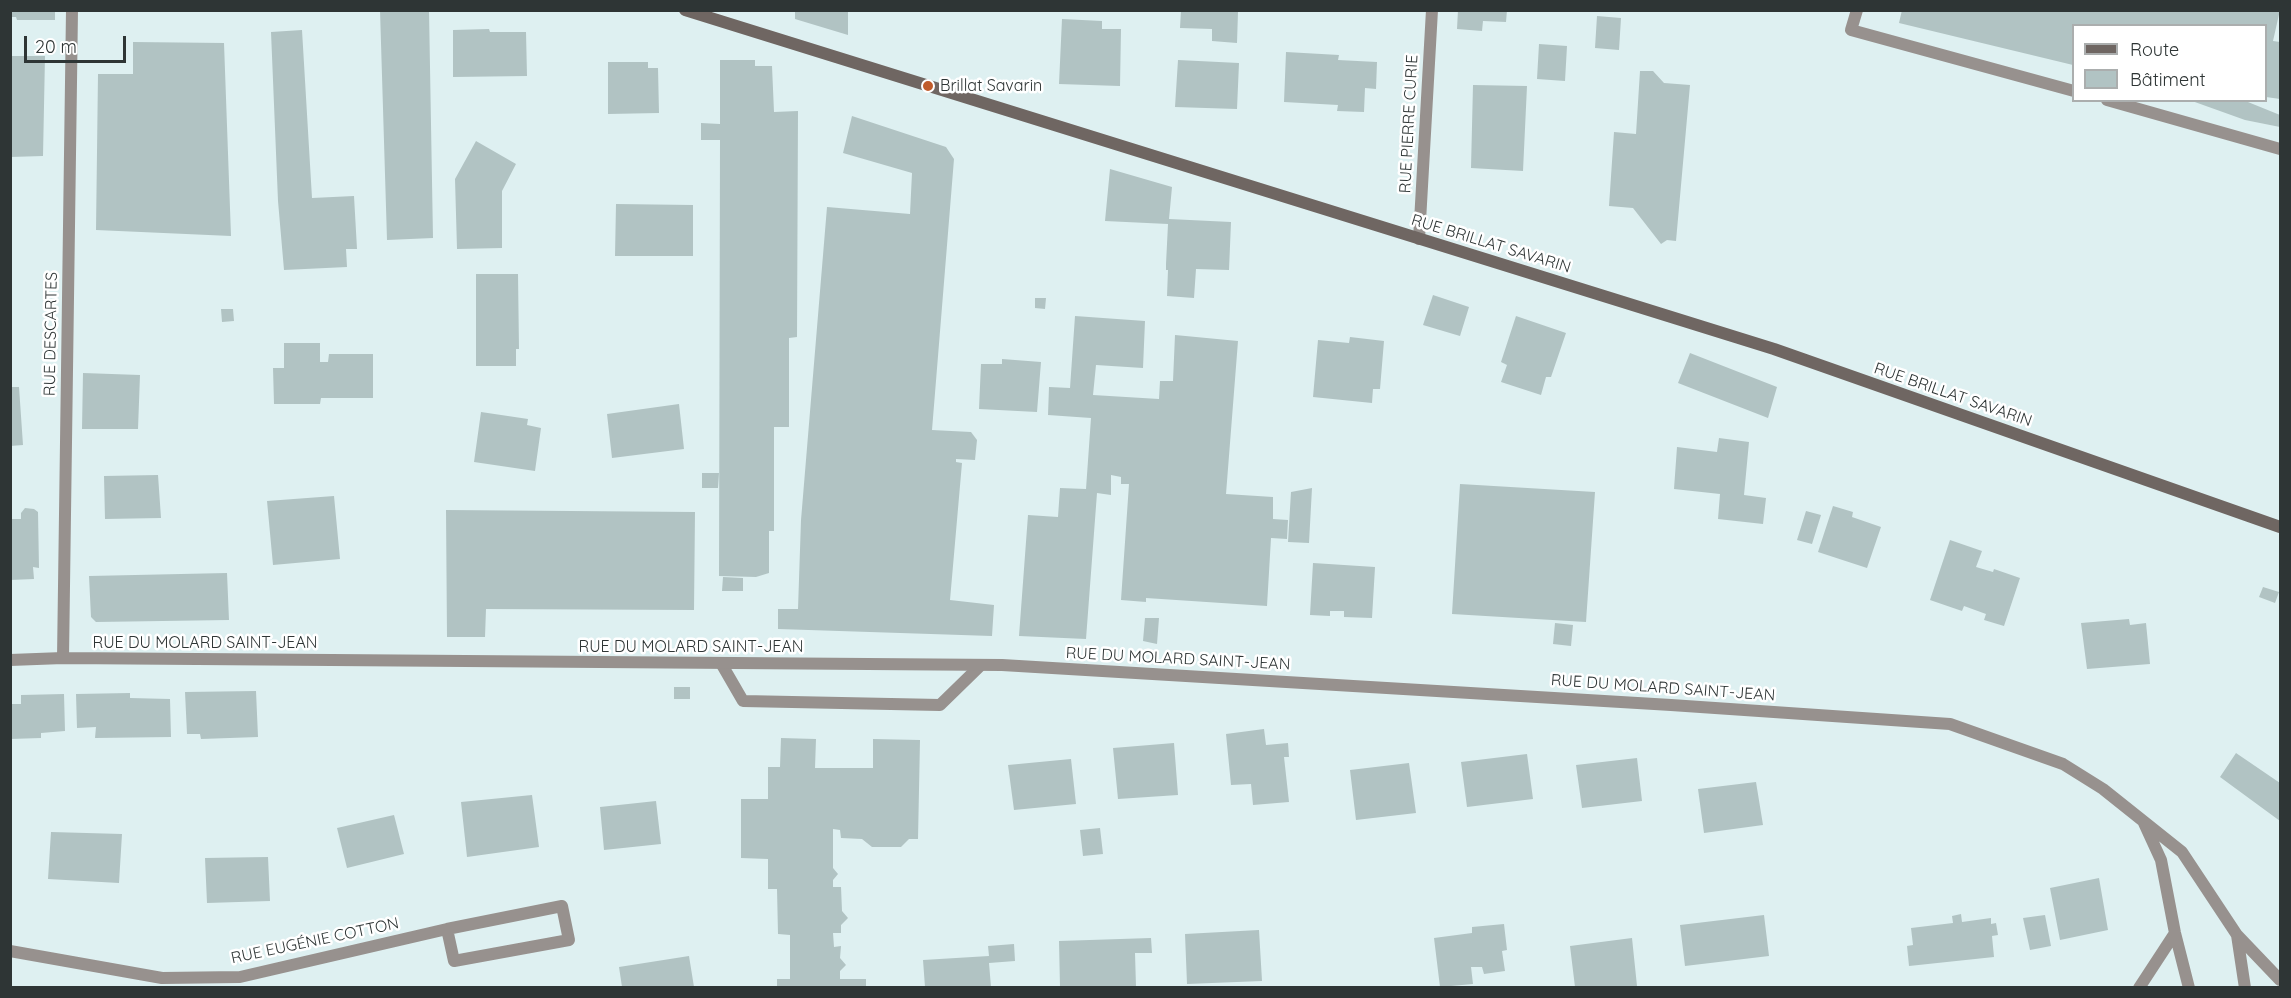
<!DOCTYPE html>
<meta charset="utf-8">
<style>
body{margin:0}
#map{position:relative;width:2291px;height:998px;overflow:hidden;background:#def0f1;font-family:Quicksand,sans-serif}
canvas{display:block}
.frame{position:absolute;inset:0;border:12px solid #2e3535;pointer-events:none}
.legend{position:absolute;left:2072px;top:24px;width:195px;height:78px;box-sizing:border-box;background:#fff;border:2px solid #abaeae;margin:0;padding:8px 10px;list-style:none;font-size:18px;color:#2e3535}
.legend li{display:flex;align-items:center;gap:12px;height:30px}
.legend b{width:30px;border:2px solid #abaeae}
.scale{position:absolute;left:24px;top:36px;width:102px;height:27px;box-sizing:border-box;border:3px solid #2e3535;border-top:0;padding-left:8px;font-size:18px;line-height:21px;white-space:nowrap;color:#2e3535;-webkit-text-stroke:4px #fff;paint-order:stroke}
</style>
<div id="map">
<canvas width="2291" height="998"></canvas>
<div class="frame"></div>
<ul class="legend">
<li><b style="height:8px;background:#6f6662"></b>Route</li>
<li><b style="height:16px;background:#b1c3c3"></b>Bâtiment</li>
</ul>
<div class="scale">20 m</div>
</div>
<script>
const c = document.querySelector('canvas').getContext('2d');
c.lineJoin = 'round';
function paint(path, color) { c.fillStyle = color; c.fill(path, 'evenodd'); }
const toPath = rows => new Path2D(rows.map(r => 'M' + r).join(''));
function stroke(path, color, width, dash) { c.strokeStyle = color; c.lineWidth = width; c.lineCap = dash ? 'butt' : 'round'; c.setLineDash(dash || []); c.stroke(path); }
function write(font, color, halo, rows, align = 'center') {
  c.font = font + ' Quicksand,sans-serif'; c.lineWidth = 5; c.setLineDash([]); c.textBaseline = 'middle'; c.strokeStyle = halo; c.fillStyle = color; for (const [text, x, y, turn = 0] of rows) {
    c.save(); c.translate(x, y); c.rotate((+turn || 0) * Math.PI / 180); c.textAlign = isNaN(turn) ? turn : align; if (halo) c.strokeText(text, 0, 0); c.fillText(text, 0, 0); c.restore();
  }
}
const building = toPath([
 [10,10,55,10,55,20,17,20,16,17,10,17],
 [380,10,429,10,433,238,387,240],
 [795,10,848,10,848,35,795,19],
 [1181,10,1238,12,1237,43,1212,41,1212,29,1180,28],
 [1458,10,1507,10,1506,22,1483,21,1482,31,1457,29],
 [1902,10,2280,10,2273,41,2280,42,2280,99,2266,97,2266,26,2073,26,2073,65,1899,23],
 [1597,16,1621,18,1619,50,1595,48],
 [1062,19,1102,21,1102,29,1121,29,1120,86,1059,84],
 [489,29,490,32,526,32,527,76,453,77,453,30],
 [302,30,312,198,354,196,357,249,346,249,347,267,284,270,278,201,271,32],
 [133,42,224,43,231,236,96,230,98,74,133,74],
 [1539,44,1567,46,1565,81,1537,79],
 [1286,52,1339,55,1338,60,1377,62,1376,89,1365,88,1364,112,1337,111,1338,105,1284,102],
 [10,56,45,56,43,156,10,157],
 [720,60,755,60,755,66,772,66,774,112,798,111,797,337,789,338,789,427,774,427,774,531,769,531,769,573,756,577,719,576,720,140,701,140,701,123,720,124],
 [1178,60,1239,63,1237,109,1175,107],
 [608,62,648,62,648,68,658,68,659,113,608,114],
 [1640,71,1653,71,1664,83,1690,85,1676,241,1667,240,1661,244,1633,208,1609,206,1614,132,1636,134],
 [1473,85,1527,86,1523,171,1471,168],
 [2243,100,2280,115,2280,127,2245,120,2192,101],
 [852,116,946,147,954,159,932,430,971,432,977,440,975,460,956,459,956,462,962,463,950,600,994,605,992,636,778,629,778,609,798,609,801,520,827,207,910,214,912,173,843,153],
 [476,141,516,164,502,191,502,248,457,249,455,179],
 [1110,169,1172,187,1169,219,1231,222,1229,270,1196,269,1194,298,1167,296,1168,270,1166,270,1166,264,1168,224,1105,221],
 [616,204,693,205,693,256,615,256],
 [476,274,518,274,519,349,516,349,516,366,476,366],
 [1433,295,1469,307,1460,336,1423,325],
 [1035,298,1046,298,1045,309,1035,308],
 [221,309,233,309,234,321,222,322],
 [1075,316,1145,321,1143,368,1096,365,1093,395,1159,399,1160,381,1173,381,1175,335,1238,341,1226,494,1273,497,1273,519,1288,520,1287,539,1271,538,1267,606,1146,598,1146,602,1121,600,1129,484,1121,484,1121,477,1111,475,1111,495,1097,493,1086,639,1019,636,1028,515,1058,517,1060,488,1086,489,1091,418,1048,415,1049,387,1070,388],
 [1516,316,1566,333,1551,377,1546,377,1541,395,1501,382,1507,365,1501,362],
 [1350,337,1384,341,1380,389,1373,389,1372,403,1313,397,1318,340,1349,343],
 [284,343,320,343,320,362,328,362,329,354,373,354,373,398,321,398,320,404,274,404,273,368,284,368],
 [1690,353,1777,387,1768,418,1678,383],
 [1002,359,1041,362,1037,412,979,409,981,364,1002,364],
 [83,373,140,375,138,429,82,429],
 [10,387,19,387,23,445,10,446],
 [679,404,684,449,612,458,607,414],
 [481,412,528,419,527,425,541,428,535,471,474,462],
 [1719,438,1749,442,1744,495,1766,498,1763,524,1718,519,1720,494,1674,489,1677,447,1717,452],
 [702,473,719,473,718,488,702,488],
 [158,475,161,518,105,519,104,476],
 [1460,484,1595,492,1586,622,1452,614],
 [1312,488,1309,543,1288,542,1291,492],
 [334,496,340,559,273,565,267,501],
 [1833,506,1853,512,1852,517,1881,527,1867,568,1818,552],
 [25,508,34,509,38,512,39,568,33,567,34,579,10,580,10,519,21,519,21,513],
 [446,510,695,512,694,610,486,609,485,637,447,637],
 [1806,511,1821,515,1812,544,1797,540],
 [1950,540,1982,551,1976,567,1993,572,1994,569,2020,578,2004,626,1984,620,1986,614,1964,606,1962,611,1930,600],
 [1313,563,1375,567,1372,618,1344,617,1344,611,1330,611,1330,616,1310,615],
 [227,573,229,620,96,622,91,617,89,576],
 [723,577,743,578,743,591,722,591],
 [2263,587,2279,592,2275,603,2259,597],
 [1145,618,1159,618,1157,644,1143,641],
 [2129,619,2130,625,2146,623,2150,664,2087,669,2081,623],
 [1555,623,1573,625,1571,646,1553,644],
 [674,687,690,687,690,699,674,699],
 [256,691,258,737,201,739,200,734,187,734,185,692],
 [130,693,130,698,170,699,171,737,95,738,96,727,77,728,76,694],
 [64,694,65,731,41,733,41,738,10,739,10,704,21,704,21,695],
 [1264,729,1266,745,1288,743,1289,757,1284,757,1289,802,1253,805,1251,784,1231,785,1226,734],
 [781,738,816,739,815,768,873,768,873,739,920,740,918,839,909,839,901,847,872,847,862,839,841,838,840,830,833,829,833,868,838,874,833,880,833,887,841,887,842,911,848,918,841,925,841,933,833,933,834,947,841,946,840,958,846,965,840,971,840,979,866,979,866,987,777,987,777,979,790,979,790,935,778,934,777,889,768,889,768,859,741,858,741,799,768,799,768,767,780,767],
 [1174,743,1178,795,1118,799,1113,748],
 [2236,753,2280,783,2280,821,2220,777],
 [1527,754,1533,799,1467,807,1461,762],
 [1637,758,1642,801,1582,808,1576,765],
 [1071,759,1076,804,1014,810,1008,765],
 [1409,763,1416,813,1356,820,1350,770],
 [1756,782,1763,825,1704,833,1698,789],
 [532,795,539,847,467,857,461,802],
 [656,801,661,844,604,850,600,807],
 [394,815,404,854,347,868,337,828],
 [1100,828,1103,854,1083,856,1080,830],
 [51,832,122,834,119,883,48,879],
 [268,857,270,901,207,903,205,858],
 [2099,878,2108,930,2060,940,2050,888],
 [1961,914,1962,922,1991,918,1991,924,1996,923,1998,935,1992,936,1994,957,1909,966,1907,946,1913,945,1911,928,1953,923,1952,916],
 [1764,915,1769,956,1685,966,1680,925],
 [2045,915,2051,946,2030,950,2023,918],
 [1504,924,1507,950,1502,951,1505,971,1484,974,1482,967,1471,967,1473,984,1440,987,1434,938,1472,933,1472,927],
 [1259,930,1262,981,1187,984,1185,934],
 [1151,938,1152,953,1135,953,1136,987,1060,987,1059,941],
 [1632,938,1637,986,1575,987,1570,946],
 [1014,944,1015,961,989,963,991,987,925,987,923,960,989,956,988,946],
 [689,956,694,987,622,987,619,967]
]);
const service = toPath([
 [1857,10,1851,30,2074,91],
 [2107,100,2280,149],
 [721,663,743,701,940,705,981,665]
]);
const minor = toPath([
 [1419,239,1432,10],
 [63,658,72,10],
 [10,660,63,658,1002,665,1671,705,1950,724,2063,764,2103,789,2182,852,2237,935,2245,988],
 [2144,823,2161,860,2175,933,2189,988],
 [2237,935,2280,980],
 [10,951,162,978,240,977,447,929,562,906,569,940,454,961,447,929],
 [2139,988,2175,933]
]);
const secondary = toPath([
 [685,10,1774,349,2280,527]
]);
const markers = [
 [928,86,6,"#c05b2a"]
];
const poiNames = [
 ["Brillat Savarin",940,86]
];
const streetNames = [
 ["RUE PIERRE CURIE",1409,124,-87],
 ["RUE BRILLAT SAVARIN",1491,244,17],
 ["RUE DESCARTES",51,334,-89],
 ["RUE BRILLAT SAVARIN",1953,395,19],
 ["RUE DU MOLARD SAINT-JEAN",205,643],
 ["RUE DU MOLARD SAINT-JEAN",691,647],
 ["RUE DU MOLARD SAINT-JEAN",1178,659,3],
 ["RUE DU MOLARD SAINT-JEAN",1663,688,4],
 ["RUE EUGÉNIE COTTON",315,941,-12]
];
paint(building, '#b1c3c3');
stroke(service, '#97918e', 12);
stroke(minor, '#97918e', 12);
stroke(secondary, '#6f6662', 12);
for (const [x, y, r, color] of markers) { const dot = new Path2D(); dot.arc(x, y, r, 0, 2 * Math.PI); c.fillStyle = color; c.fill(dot); stroke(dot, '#fff', 2); }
write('16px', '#2e3535', '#fff', poiNames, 'left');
write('16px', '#2e3535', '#fff', streetNames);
</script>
